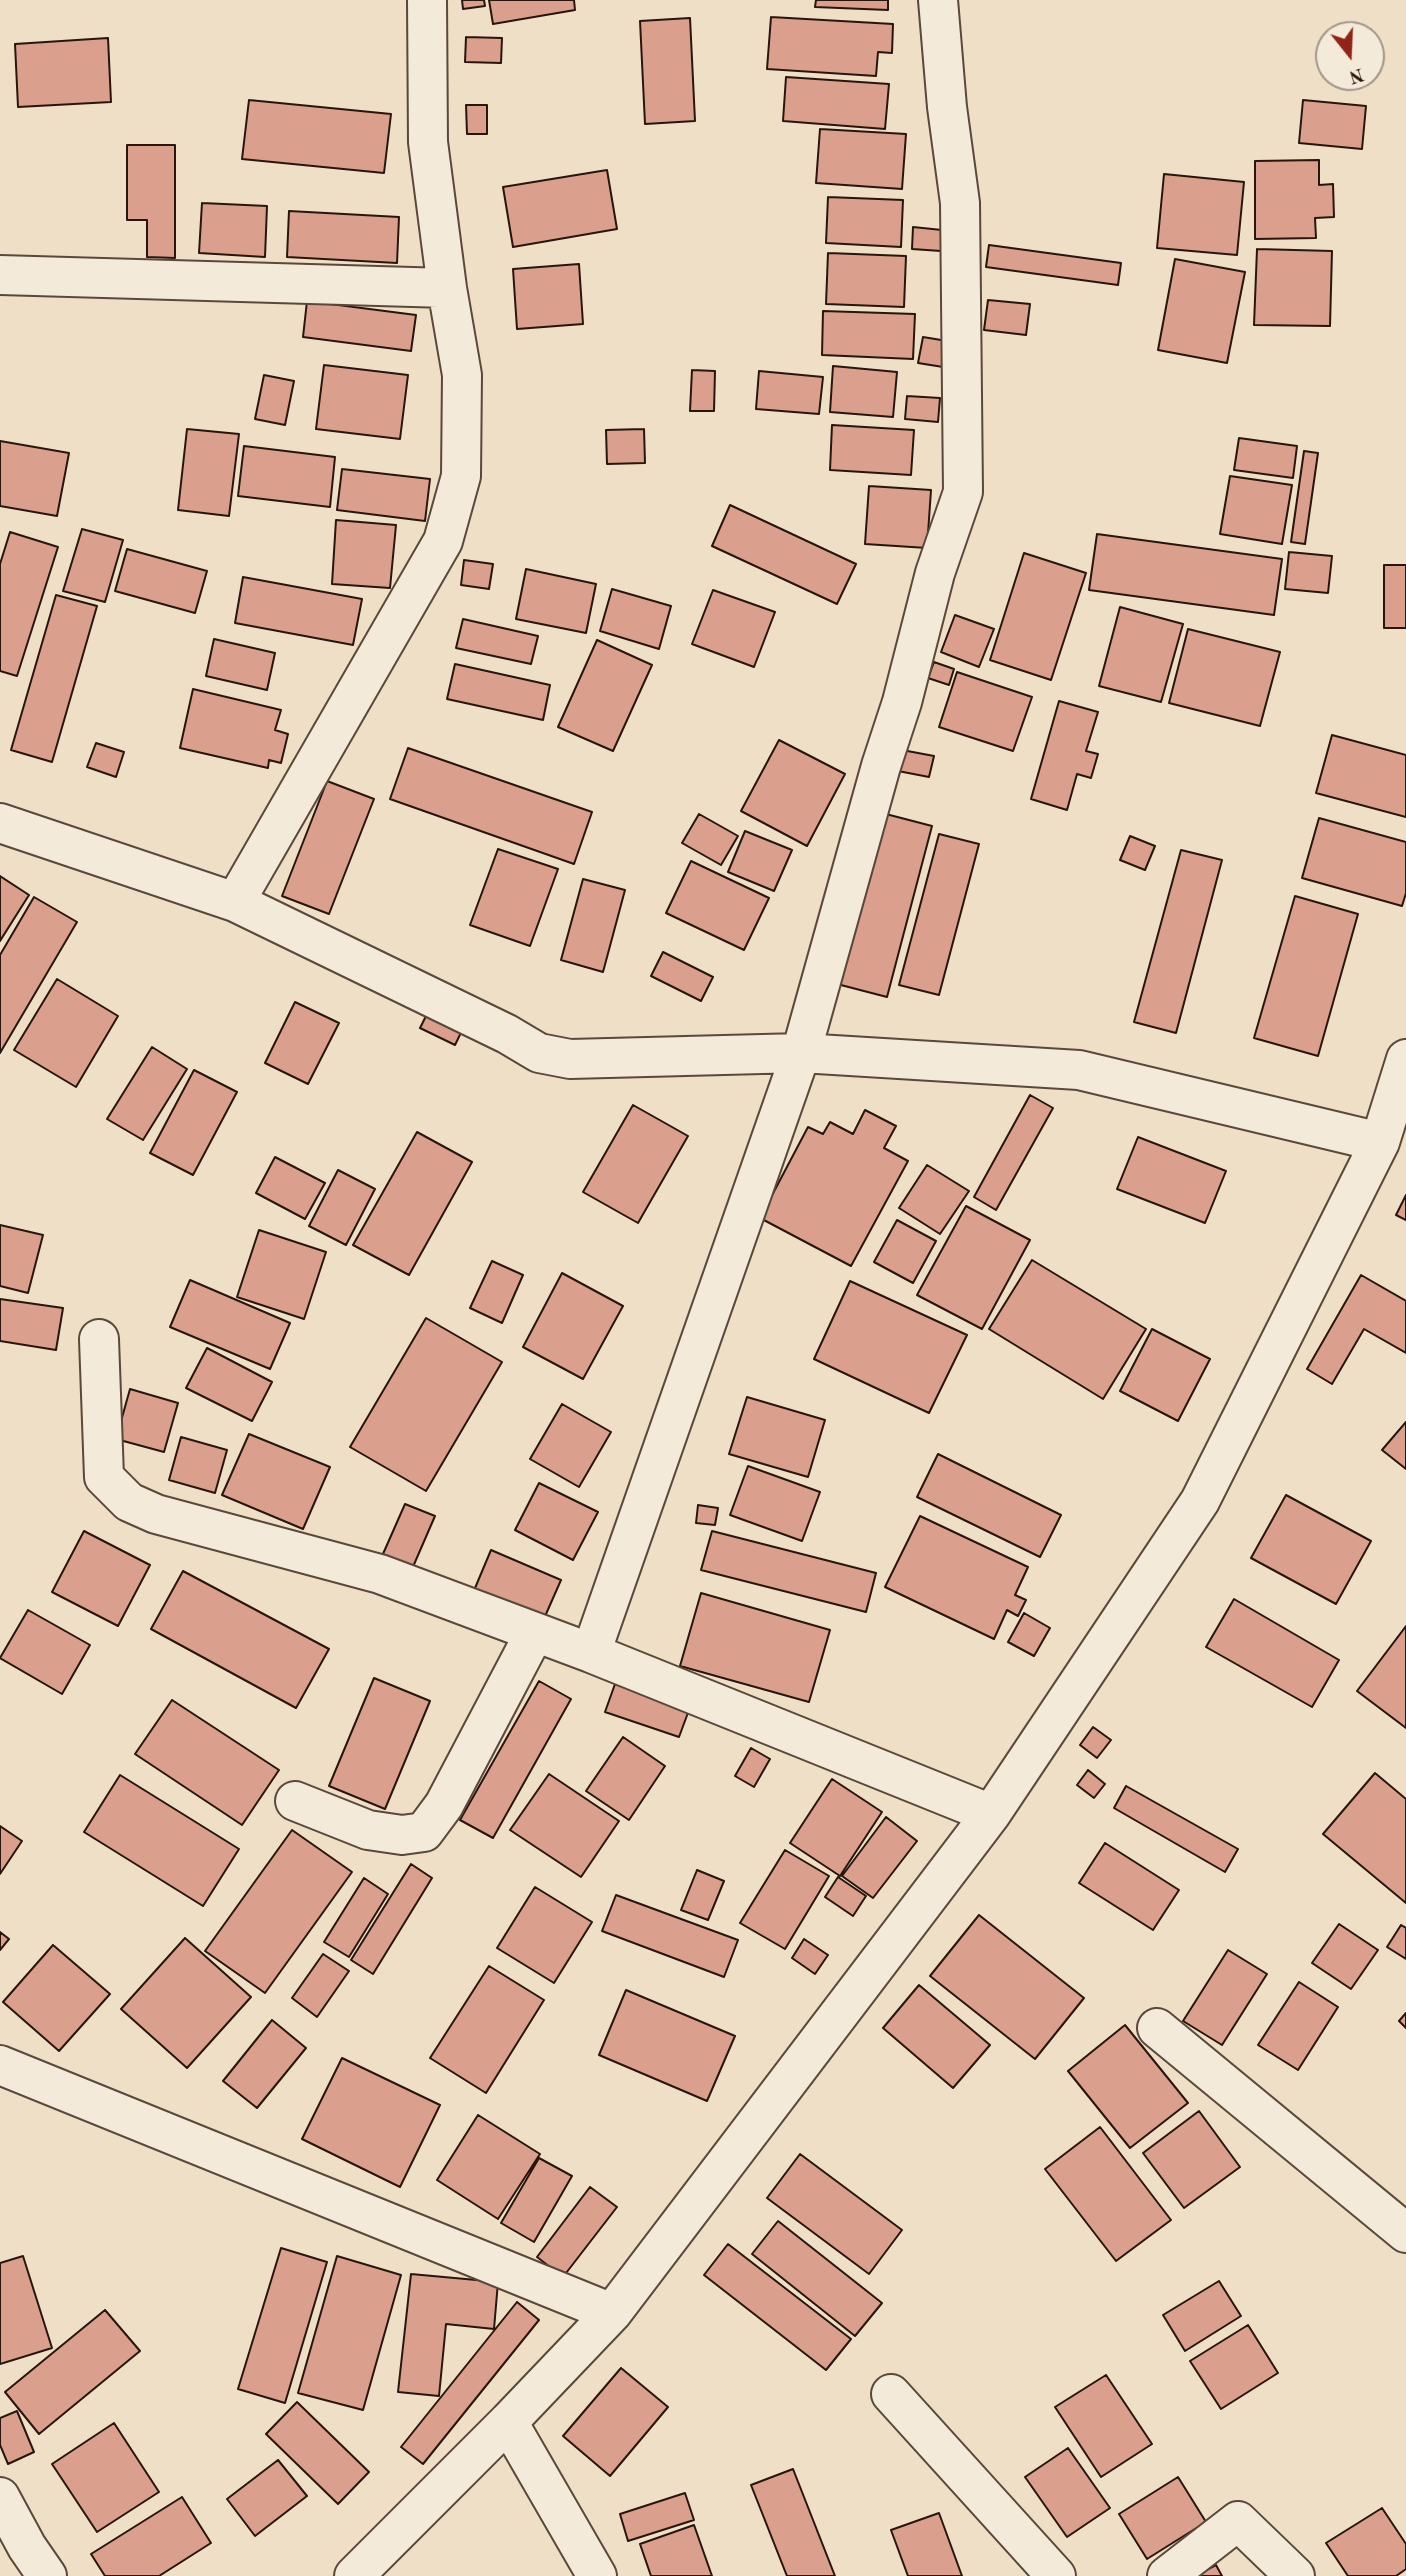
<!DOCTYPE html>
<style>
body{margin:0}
#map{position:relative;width:1406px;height:2576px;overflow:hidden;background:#eedfc6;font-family:"Old Standard TT",serif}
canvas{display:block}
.north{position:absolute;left:1315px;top:21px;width:70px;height:70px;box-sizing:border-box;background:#f4eada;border:2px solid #a39588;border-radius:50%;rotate:162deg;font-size:19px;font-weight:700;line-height:28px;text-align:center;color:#29150d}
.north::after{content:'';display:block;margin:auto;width:24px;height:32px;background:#8f2418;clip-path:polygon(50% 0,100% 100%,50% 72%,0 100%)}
</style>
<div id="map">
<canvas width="1406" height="2576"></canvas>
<div class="north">N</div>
</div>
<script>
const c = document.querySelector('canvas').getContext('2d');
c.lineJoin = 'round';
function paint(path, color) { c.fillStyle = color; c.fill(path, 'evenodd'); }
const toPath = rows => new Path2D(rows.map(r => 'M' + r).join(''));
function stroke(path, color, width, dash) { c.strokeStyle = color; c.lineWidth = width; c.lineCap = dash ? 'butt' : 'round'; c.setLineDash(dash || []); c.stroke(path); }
const building = toPath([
 [462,0,484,0,485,6,463,9,462,0],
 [489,0,574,0,575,10,493,24,489,0],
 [816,0,888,0,888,10,815,7,816,0],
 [771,17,893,24,892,53,878,52,876,76,767,69,771,17],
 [690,18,695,121,645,124,640,21,690,18],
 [466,37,502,38,501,63,465,62,466,37],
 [108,38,111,102,18,107,15,44,108,38],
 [786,77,889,84,885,129,783,121,786,77],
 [249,100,391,114,384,173,242,159,249,100],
 [1303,100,1366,106,1362,149,1299,143,1303,100],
 [466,105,487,105,487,134,467,134,466,105],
 [820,129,906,134,902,189,816,183,820,129],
 [127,145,175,145,175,258,147,257,147,220,127,220,127,145],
 [1319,160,1319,185,1333,184,1334,217,1315,218,1316,238,1255,239,1255,161,1319,160],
 [607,170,617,229,513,247,503,187,607,170],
 [1164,174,1244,182,1237,255,1157,248,1164,174],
 [828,197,903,200,901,247,826,243,828,197],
 [202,203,267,206,265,257,199,253,202,203],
 [289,211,399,217,397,263,287,257,289,211],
 [913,227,942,230,941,251,912,249,913,227],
 [989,245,1121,263,1118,285,986,267,989,245],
 [1257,249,1332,251,1330,326,1254,325,1257,249],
 [828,253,906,256,904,307,826,304,828,253],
 [1175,259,1245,272,1227,363,1158,350,1175,259],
 [579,264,583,324,517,329,513,269,579,264],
 [988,300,1030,304,1026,335,984,330,988,300],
 [307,301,416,315,411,351,303,337,307,301],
 [823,311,915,314,913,359,822,355,823,311],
 [923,337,947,341,943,367,918,363,923,337],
 [324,365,408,375,400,439,316,429,324,365],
 [833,366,897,372,893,417,830,412,833,366],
 [692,370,715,371,714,411,690,411,692,370],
 [759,371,823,377,819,414,756,409,759,371],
 [264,375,294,381,285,425,255,419,264,375],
 [907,396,940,398,938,422,905,419,907,396],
 [832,425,914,430,911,475,830,470,832,425],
 [187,429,239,434,229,516,178,510,187,429],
 [644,429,645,463,607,464,606,430,644,429],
 [1239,438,1297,446,1293,478,1234,470,1239,438],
 [0,441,69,453,57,516,0,506,0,441],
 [244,446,335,457,330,507,238,496,244,446],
 [1304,451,1318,453,1305,544,1291,542,1304,451],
 [342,469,430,479,425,521,337,510,342,469],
 [1230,476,1292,485,1282,544,1220,534,1230,476],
 [869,486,931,490,927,548,865,544,869,486],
 [730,505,856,564,837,604,712,546,730,505],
 [336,520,396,525,390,588,332,584,336,520],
 [82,529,123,540,105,602,63,591,82,529],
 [10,532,58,547,17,676,0,671,0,564,10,532],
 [1097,534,1282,559,1274,615,1089,590,1097,534],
 [127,549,207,571,195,613,115,591,127,549],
 [1289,552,1332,556,1328,593,1285,589,1289,552],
 [1024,553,1086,573,1051,680,990,660,1024,553],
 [464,560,493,564,489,589,461,585,464,560],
 [1384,565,1406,565,1406,628,1384,628,1384,565],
 [526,569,596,584,586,633,516,619,526,569],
 [243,577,362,599,353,645,235,623,243,577],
 [612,589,671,606,659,649,600,631,612,589],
 [713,590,775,612,754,667,692,644,713,590],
 [56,595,97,606,52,762,11,750,56,595],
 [1120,607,1183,624,1161,702,1099,686,1120,607],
 [955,615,994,629,979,667,941,652,955,615],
 [463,619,538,636,531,664,456,648,463,619],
 [1188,629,1280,652,1260,726,1169,703,1188,629],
 [214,639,275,653,267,690,206,676,214,639],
 [597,640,652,665,613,751,558,727,597,640],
 [934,662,954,669,949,685,928,678,934,662],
 [455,664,550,685,543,720,447,699,455,664],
 [957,672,1032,697,1013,751,939,727,957,672],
 [193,689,281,710,275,730,288,734,281,763,269,760,268,768,180,748,193,689],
 [1059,701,1098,712,1086,751,1098,754,1091,778,1077,774,1067,810,1031,799,1059,701],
 [1332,735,1406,755,1406,817,1316,793,1332,735],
 [779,740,845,774,807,846,741,811,779,740],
 [96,743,124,752,116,777,87,767,96,743],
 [408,748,592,812,574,864,390,799,408,748],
 [902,750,934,756,929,777,898,771,902,750],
 [327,781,374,799,329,914,282,896,327,781],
 [882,813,932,826,887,997,837,984,882,813],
 [699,814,738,836,721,865,682,843,699,814],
 [1319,818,1406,842,1406,893,1402,906,1302,878,1319,818],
 [745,831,792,850,774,891,728,872,745,831],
 [939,834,979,844,939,995,899,985,939,834],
 [1130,836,1155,846,1145,870,1120,860,1130,836],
 [498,849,558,869,530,946,470,925,498,849],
 [1181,850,1222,860,1176,1033,1134,1022,1181,850],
 [691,861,769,898,744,950,666,913,691,861],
 [0,876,29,895,0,941,0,876],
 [583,879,625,890,603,972,561,960,583,879],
 [1295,896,1358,914,1318,1056,1254,1038,1295,896],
 [34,897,77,922,0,1053,0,955,34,897],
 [663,952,713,977,701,1001,651,976,663,952],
 [57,979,118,1016,76,1087,14,1050,57,979],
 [434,1000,469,1016,455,1045,420,1028,434,1000],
 [295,1002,339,1023,308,1084,265,1063,295,1002],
 [152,1047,187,1069,143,1140,107,1119,152,1047],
 [194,1070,237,1092,193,1175,150,1153,194,1070],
 [1030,1095,1053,1108,996,1210,974,1197,1030,1095],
 [633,1105,688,1136,638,1223,583,1192,633,1105],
 [865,1110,896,1126,884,1148,908,1161,851,1266,760,1218,808,1127,823,1134,830,1122,853,1134,865,1110],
 [417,1132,472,1162,409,1275,353,1245,417,1132],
 [1138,1137,1226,1171,1205,1223,1117,1189,1138,1137],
 [275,1157,325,1183,305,1219,256,1193,275,1157],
 [927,1165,969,1191,940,1234,899,1208,927,1165],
 [338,1170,375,1189,346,1245,309,1226,338,1170],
 [1406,1195,1406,1220,1396,1215,1406,1195],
 [966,1206,1030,1240,982,1329,917,1295,966,1206],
 [897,1220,936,1241,913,1283,874,1262,897,1220],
 [0,1225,43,1235,28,1293,0,1286,0,1225],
 [259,1230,326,1252,304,1319,237,1297,259,1230],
 [1032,1260,1146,1329,1103,1399,989,1329,1032,1260],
 [492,1261,523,1275,502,1323,470,1308,492,1261],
 [562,1273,623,1306,583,1379,523,1347,562,1273],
 [1361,1275,1406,1301,1406,1353,1364,1329,1332,1384,1307,1369,1361,1275],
 [190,1280,290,1323,270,1369,170,1327,190,1280],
 [850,1281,967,1335,929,1413,814,1359,850,1281],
 [0,1299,63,1308,56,1350,0,1341,0,1299],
 [426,1318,502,1362,426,1491,350,1447,426,1318],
 [1152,1329,1210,1359,1178,1421,1120,1391,1152,1329],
 [207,1348,272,1382,252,1421,186,1388,207,1348],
 [130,1389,178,1403,164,1452,116,1439,130,1389],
 [747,1397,825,1420,808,1477,729,1454,747,1397],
 [562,1404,611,1432,579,1487,530,1459,562,1404],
 [1406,1422,1406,1469,1382,1450,1406,1422],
 [249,1434,330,1467,303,1529,222,1495,249,1434],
 [181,1437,227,1450,215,1493,169,1480,181,1437],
 [938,1454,1061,1515,1040,1557,917,1497,938,1454],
 [748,1466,820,1492,802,1541,730,1515,748,1466],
 [539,1483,598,1512,573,1560,515,1530,539,1483],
 [1286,1495,1371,1541,1336,1604,1251,1558,1286,1495],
 [405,1504,435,1516,409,1576,379,1563,405,1504],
 [698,1505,718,1508,715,1525,696,1523,698,1505],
 [920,1516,1028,1567,1015,1595,1026,1600,1018,1616,1007,1610,994,1639,885,1587,920,1516],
 [84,1531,150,1565,118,1626,52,1592,84,1531],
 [712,1531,876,1573,866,1612,701,1570,712,1531],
 [491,1550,561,1580,539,1630,470,1600,491,1550],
 [183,1571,329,1649,296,1708,151,1629,183,1571],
 [701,1593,830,1630,809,1702,680,1666,701,1593],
 [1234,1599,1339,1660,1312,1707,1206,1647,1234,1599],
 [28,1610,90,1645,62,1694,0,1658,28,1610],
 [1024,1613,1050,1628,1034,1656,1008,1642,1024,1613],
 [1406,1626,1406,1728,1357,1691,1406,1626],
 [374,1678,430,1701,385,1809,329,1786,374,1678],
 [539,1681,571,1699,493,1838,460,1820,539,1681],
 [615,1684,689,1710,679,1737,605,1712,615,1684],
 [172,1700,279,1770,242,1825,135,1754,172,1700],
 [1093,1727,1111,1740,1097,1758,1080,1745,1093,1727],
 [623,1737,665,1766,629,1820,586,1791,623,1737],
 [751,1748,770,1759,754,1787,735,1776,751,1748],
 [1088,1770,1105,1784,1094,1798,1077,1785,1088,1770],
 [1375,1773,1406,1799,1406,1903,1323,1834,1375,1773],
 [549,1774,619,1821,581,1877,510,1830,549,1774],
 [120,1775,239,1849,203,1906,84,1832,120,1775],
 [832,1779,882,1812,840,1876,790,1843,832,1779],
 [1126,1786,1238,1849,1225,1872,1114,1808,1126,1786],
 [886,1817,917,1841,873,1898,842,1876,886,1817],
 [0,1826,22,1841,0,1874,0,1826],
 [292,1830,352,1872,265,1993,205,1951,292,1830],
 [1105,1843,1179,1890,1153,1930,1079,1883,1105,1843],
 [785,1850,829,1876,785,1949,740,1923,785,1850],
 [411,1864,432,1878,373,1974,351,1960,411,1864],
 [697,1870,724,1881,708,1920,681,1910,697,1870],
 [838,1877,866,1896,853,1916,825,1897,838,1877],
 [364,1878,388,1894,349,1957,324,1942,364,1878],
 [535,1887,592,1922,554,1983,497,1948,535,1887],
 [616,1895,738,1940,724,1977,602,1931,616,1895],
 [979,1915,1084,1998,1035,2059,930,1976,979,1915],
 [1339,1924,1378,1950,1351,1989,1312,1963,1339,1924],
 [1401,1925,1406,1928,1406,1959,1387,1947,1401,1925],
 [0,1932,9,1939,0,1950,0,1932],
 [185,1938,251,1997,187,2068,121,2009,185,1938],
 [804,1939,828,1955,815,1974,792,1958,804,1939],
 [53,1945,110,1994,59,2051,3,2002,53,1945],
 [1228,1950,1267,1974,1222,2045,1183,2021,1228,1950],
 [323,1954,349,1971,317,2017,292,1998,323,1954],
 [489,1966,544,2000,486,2093,430,2058,489,1966],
 [1299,1982,1338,2007,1298,2070,1258,2045,1299,1982],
 [919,1985,990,2045,953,2088,883,2028,919,1985],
 [626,1990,735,2036,707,2101,599,2055,626,1990],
 [1406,2013,1406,2028,1399,2021,1406,2013],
 [272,2020,306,2048,257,2108,223,2081,272,2020],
 [1125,2025,1188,2103,1130,2148,1068,2071,1125,2025],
 [342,2058,440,2105,400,2187,302,2139,342,2058],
 [1199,2111,1240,2167,1184,2208,1143,2153,1199,2111],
 [478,2115,540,2154,498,2219,437,2180,478,2115],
 [1100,2127,1171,2220,1116,2261,1045,2169,1100,2127],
 [800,2154,902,2230,869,2274,767,2198,800,2154],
 [539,2158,572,2176,534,2242,501,2223,539,2158],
 [590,2187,617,2207,563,2277,537,2257,590,2187],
 [778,2221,882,2303,855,2336,752,2254,778,2221],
 [728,2244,851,2339,826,2370,704,2275,728,2244],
 [281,2248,327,2262,285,2403,238,2389,281,2248],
 [23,2256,52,2348,0,2364,0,2263,23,2256],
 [337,2256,401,2275,363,2410,298,2393,337,2256],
 [411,2274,498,2282,494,2329,446,2324,439,2396,398,2392,411,2274],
 [1219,2281,1241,2316,1185,2351,1163,2315,1219,2281],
 [517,2302,539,2320,423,2464,401,2447,517,2302],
 [105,2310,140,2351,39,2434,5,2392,105,2310],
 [1248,2325,1278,2373,1221,2409,1190,2361,1248,2325],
 [621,2368,668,2407,610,2476,563,2436,621,2368],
 [1106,2375,1152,2444,1101,2477,1055,2407,1106,2375],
 [297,2402,369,2472,338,2504,266,2434,297,2402],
 [17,2411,34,2452,8,2464,0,2445,0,2418,17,2411],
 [114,2423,159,2492,97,2532,52,2464,114,2423],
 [1068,2448,1110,2508,1067,2537,1025,2477,1068,2448],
 [278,2460,307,2496,255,2536,227,2499,278,2460],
 [793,2469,835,2576,787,2576,751,2485,793,2469],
 [1178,2477,1206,2522,1147,2559,1119,2514,1178,2477],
 [685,2493,694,2520,628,2541,620,2514,685,2493],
 [182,2497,211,2543,159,2576,105,2576,91,2554,182,2497],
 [1382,2508,1406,2544,1406,2569,1396,2576,1348,2576,1326,2543,1382,2508],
 [939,2513,962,2576,908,2576,891,2530,939,2513],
 [694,2525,712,2576,651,2576,640,2544,694,2525],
 [1216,2565,1222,2576,1195,2576,1216,2565]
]);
const minor = toPath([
 [0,275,447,288],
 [0,823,235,902,507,1034,539,1053,570,1059,801,1053,1079,1070,1380,1142],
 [235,902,443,541,461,476,462,375,447,288,428,142,427,0],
 [99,1339,104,1477,129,1502,156,1514,380,1574,591,1653,991,1814],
 [591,1653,801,1053,881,766,902,702,935,573,963,492,960,203,947,107,938,0],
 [295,1801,368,1830,402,1835,424,1832,444,1805,535,1632],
 [1157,2028,1406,2233],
 [0,2065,612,2313],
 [891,2394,1056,2576],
 [508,2422,597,2576],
 [0,2497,27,2547,47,2576],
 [354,2576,508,2422,612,2313,991,1814,1200,1501,1380,1142,1406,1059],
 [1167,2576,1238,2521,1295,2576]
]);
paint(building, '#daa08d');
stroke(building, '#29150d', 2);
stroke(minor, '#5a483b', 42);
stroke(minor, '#f4eada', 38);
</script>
